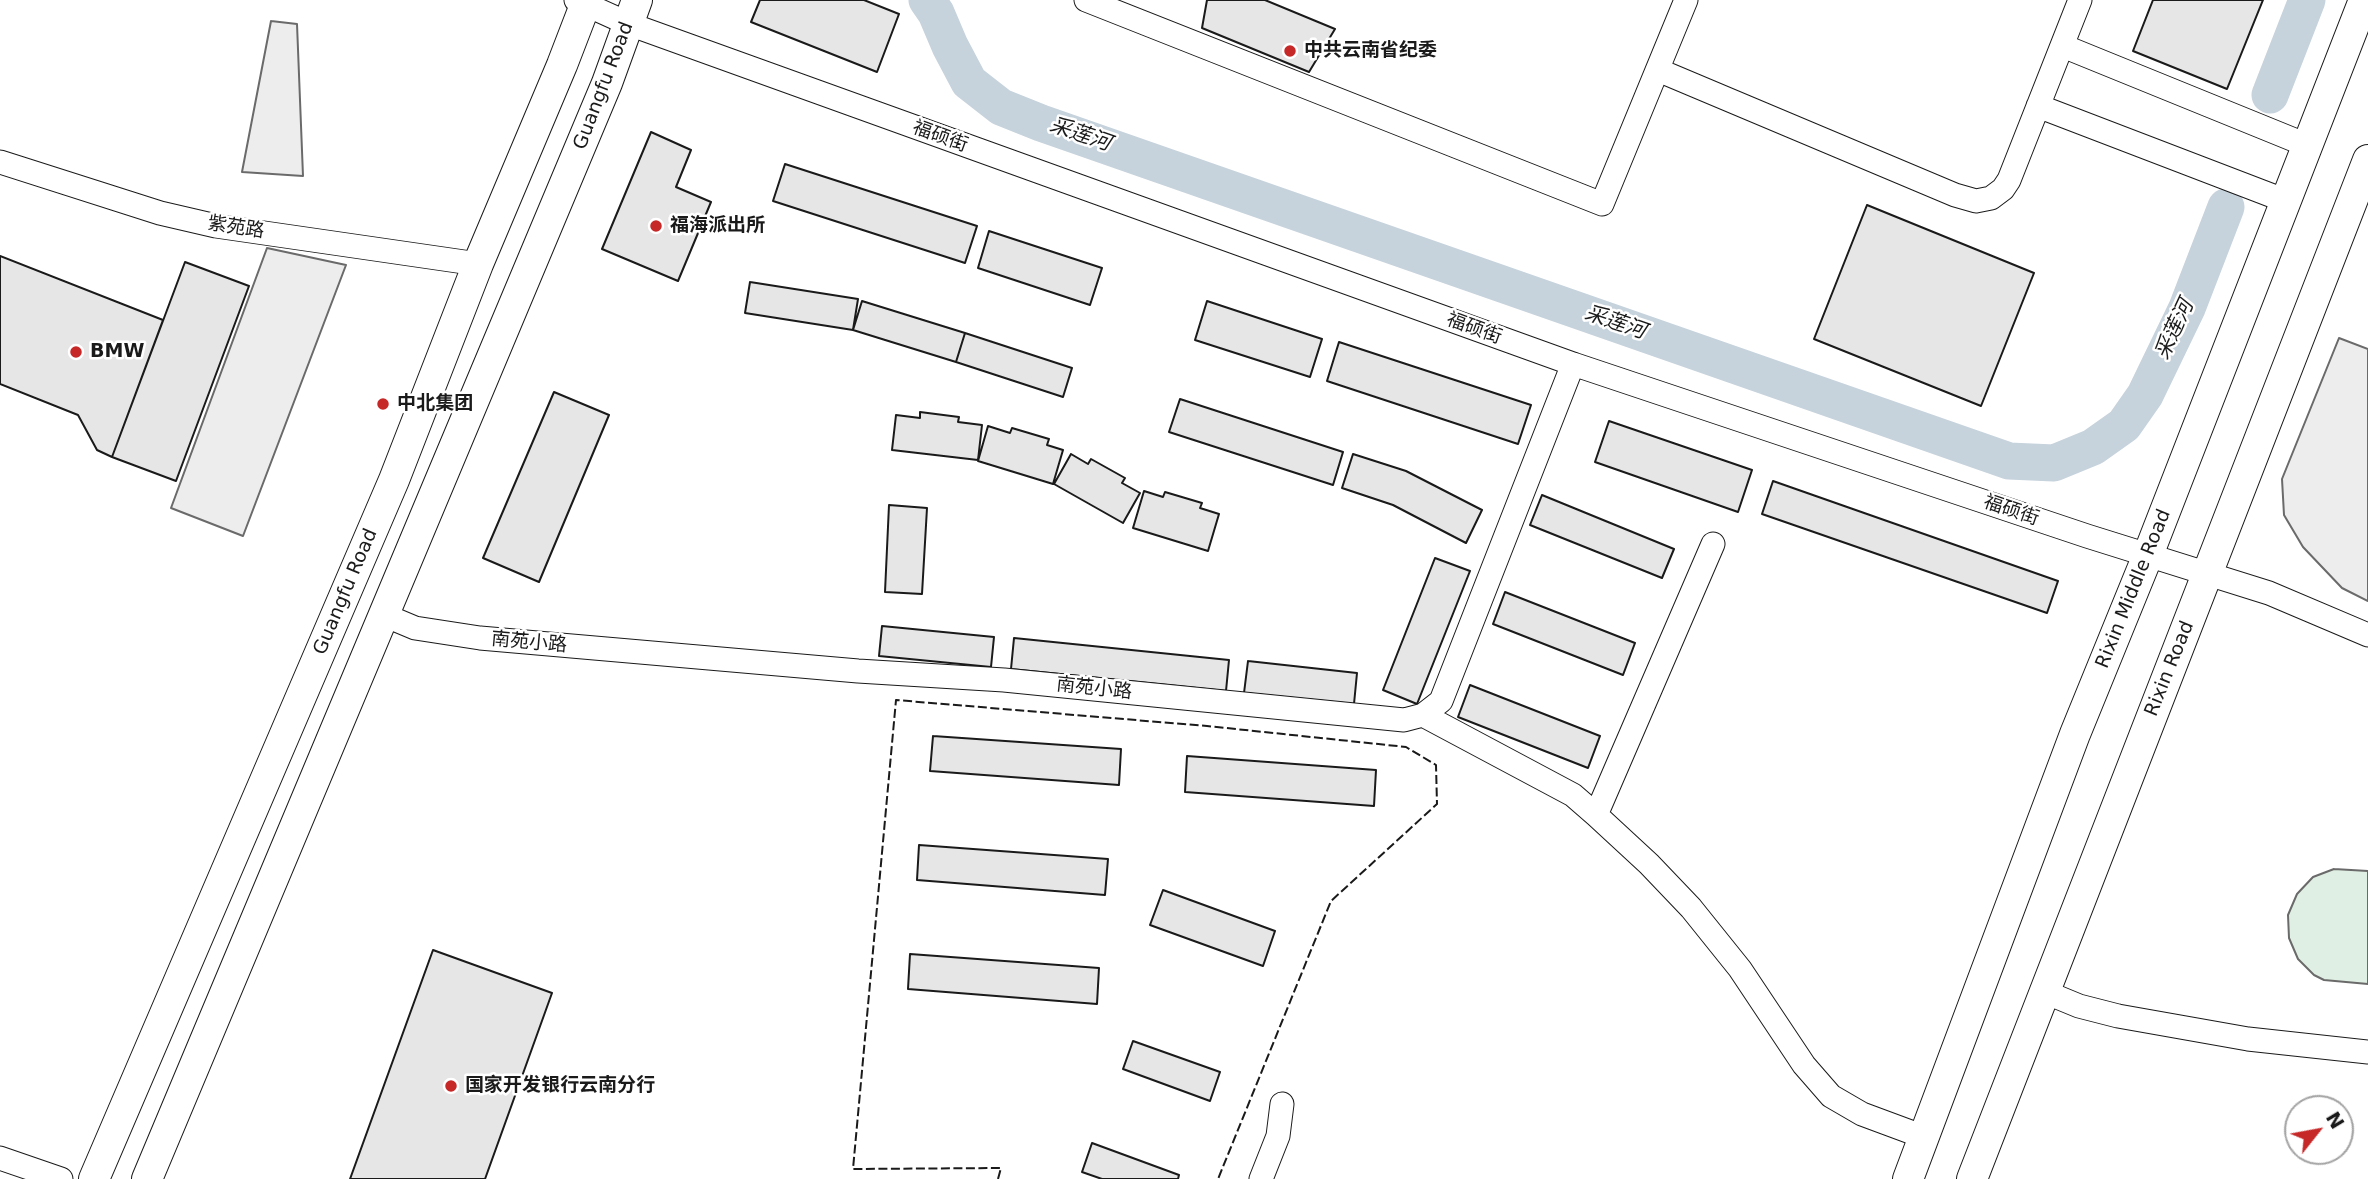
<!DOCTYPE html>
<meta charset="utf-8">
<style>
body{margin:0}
#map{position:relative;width:2368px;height:1179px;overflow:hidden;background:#fff;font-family:"DejaVu Sans",sans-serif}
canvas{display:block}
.north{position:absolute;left:2284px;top:1095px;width:70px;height:70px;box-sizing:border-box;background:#fff;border:2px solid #a3a3a3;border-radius:50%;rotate:59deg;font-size:19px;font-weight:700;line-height:28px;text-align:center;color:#1a1a1a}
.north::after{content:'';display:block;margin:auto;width:24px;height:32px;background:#c62828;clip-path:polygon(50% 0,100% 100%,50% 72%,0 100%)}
</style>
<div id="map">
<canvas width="2368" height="1179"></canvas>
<div class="north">N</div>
</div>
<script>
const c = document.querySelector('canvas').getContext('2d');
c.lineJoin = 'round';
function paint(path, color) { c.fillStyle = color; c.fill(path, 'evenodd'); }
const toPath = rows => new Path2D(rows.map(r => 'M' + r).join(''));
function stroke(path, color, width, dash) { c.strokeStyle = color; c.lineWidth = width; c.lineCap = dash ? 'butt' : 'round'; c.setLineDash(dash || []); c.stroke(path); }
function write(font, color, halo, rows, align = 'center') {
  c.font = font + ' "DejaVu Sans","Noto Sans SC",sans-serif'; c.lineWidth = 5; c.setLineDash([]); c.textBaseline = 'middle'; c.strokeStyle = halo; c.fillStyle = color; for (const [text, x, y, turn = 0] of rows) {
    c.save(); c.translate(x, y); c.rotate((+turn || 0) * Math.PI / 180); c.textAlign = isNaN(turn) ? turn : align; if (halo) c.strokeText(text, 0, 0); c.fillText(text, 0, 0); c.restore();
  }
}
const green = toPath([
 [2334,869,2368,871,2368,984,2324,980,2314,975,2298,959,2289,938,2288,915,2297,894,2313,877,2334,869]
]);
const parking = toPath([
 [271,21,297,24,303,176,242,172,271,21],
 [267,248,346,265,243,536,171,508,267,248],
 [2339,338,2368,349,2368,601,2342,588,2303,547,2284,515,2282,479,2339,338]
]);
const river = toPath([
 [927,0,936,13,950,46,969,82,1001,107,1041,123,2009,461,2054,463,2093,447,2124,425,2145,395,2187,308,2226,207],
 [2270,95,2307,0]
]);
const building = toPath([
 [760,0,864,0,899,14,877,72,751,22,760,0],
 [1207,0,1265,0,1335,29,1309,72,1202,28,1207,0],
 [2153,0,2263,0,2227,89,2133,51,2153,0],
 [651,132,691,150,676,187,711,202,678,281,602,249,651,132],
 [785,164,977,226,965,263,773,201,785,164],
 [1867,205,2034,273,1981,406,1814,339,1867,205],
 [989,231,1102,268,1090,305,978,268,989,231],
 [0,256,163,320,112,457,97,450,78,415,0,384,0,256],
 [185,262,249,286,176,481,112,457,185,262],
 [750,282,858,299,853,330,745,313,750,282],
 [862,301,965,333,956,362,853,330,862,301],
 [1207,301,1322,339,1310,377,1195,340,1207,301],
 [965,333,1072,368,1063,397,956,362,965,333],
 [1339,342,1531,405,1518,444,1327,381,1339,342],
 [554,392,609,415,539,582,483,558,554,392],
 [1180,399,1343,452,1333,485,1169,432,1180,399],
 [920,412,959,417,958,422,982,425,978,460,892,450,896,415,920,418,920,412],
 [1609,421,1752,470,1738,512,1595,462,1609,421],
 [988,426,1010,433,1012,428,1049,439,1047,445,1063,450,1053,484,978,461,988,426],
 [1071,454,1088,464,1091,459,1125,478,1122,483,1140,493,1123,523,1054,484,1071,454],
 [1353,454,1406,471,1482,510,1466,543,1393,505,1342,488,1353,454],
 [1773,481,2058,581,2047,613,1762,514,1773,481],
 [1144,491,1163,497,1165,492,1202,503,1200,508,1219,514,1208,551,1133,528,1144,491],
 [1542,495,1674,549,1662,578,1530,525,1542,495],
 [889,505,927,508,922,594,885,592,889,505],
 [1435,558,1470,571,1417,704,1383,690,1435,558],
 [1505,592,1635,643,1623,675,1493,624,1505,592],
 [882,626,994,637,991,667,879,656,882,626],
 [1014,638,1229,660,1226,691,1011,669,1014,638],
 [1248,661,1357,673,1354,704,1244,693,1248,661],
 [1470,685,1600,736,1588,768,1458,717,1470,685],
 [933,736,1121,749,1119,785,930,771,933,736],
 [1187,756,1376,770,1374,806,1185,792,1187,756],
 [919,845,1108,859,1105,895,917,880,919,845],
 [1163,890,1275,931,1263,966,1150,925,1163,890],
 [433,950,552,993,485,1179,350,1179,433,950],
 [910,954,1099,968,1097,1004,908,989,910,954],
 [1133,1041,1220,1072,1210,1101,1123,1069,1133,1041],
 [1092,1143,1179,1175,1178,1179,1102,1179,1082,1172,1092,1143]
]);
const minor = toPath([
 [576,0,629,24,1573,364,2087,536,2269,593,2368,635],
 [1086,0,1602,204,1686,0],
 [2063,46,2309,146],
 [1658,70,1955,195,1976,201,1991,198,2003,189,2009,180,2080,0],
 [2038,106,2286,201],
 [0,162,160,213,216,226,478,264],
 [384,615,415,628,480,638,858,671,1004,680,1404,720,1423,715,1441,701,1573,364],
 [1423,715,1573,795,1596,815,1649,864,1691,908,1740,969,1804,1065,1831,1096,1862,1114,1924,1137],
 [1596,815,1713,544],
 [2045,992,2079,1006,2118,1016,2248,1039,2368,1052],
 [0,1158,61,1179],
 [1261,1179,1278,1136,1282,1104]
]);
const major = toPath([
 [94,1179,394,480,478,264,562,65,587,0],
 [147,1179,607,83,637,0],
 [1908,1179,2075,734,2148,555,2364,0],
 [1972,1179,2368,160]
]);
const fence = toPath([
 [998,1179,1001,1168,853,1169,896,700,1207,726,1406,747,1436,765,1437,804,1331,901,1218,1179]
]);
const markers = [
 [1290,51,7,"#c62828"],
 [656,226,7,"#c62828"],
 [76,352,7,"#c62828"],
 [383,404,7,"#c62828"],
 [451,1086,7,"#c62828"]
];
const poiNames = [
 ["中共云南省纪委",1304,51],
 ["福海派出所",670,226],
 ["BMW",90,352],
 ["中北集团",397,404],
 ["国家开发银行云南分行",465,1086]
];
const streetNames = [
 ["Guangfu Road",604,86,-69],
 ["福硕街",940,137,20],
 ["紫苑路",236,228,9],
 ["福硕街",1474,329,20],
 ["福硕街",2011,511,19],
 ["Rixin Middle Road",2134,589,-68],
 ["Guangfu Road",346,592,-67],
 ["南苑小路",529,643,5],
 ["Rixin Road",2170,669,-68],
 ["南苑小路",1094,689,6]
];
const waterNames = [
 ["采莲河",1080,135,19],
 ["采莲河",1615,323,19],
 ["采莲河",2175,330,-65]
];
paint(green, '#e0efe3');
stroke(green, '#6a6a6a', 2);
paint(parking, '#ededed');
stroke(parking, '#6a6a6a', 2);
stroke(river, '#c6d2dc', 37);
paint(building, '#e6e6e6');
stroke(building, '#1a1a1a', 2);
stroke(minor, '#1a1a1a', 25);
stroke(major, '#1a1a1a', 32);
stroke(minor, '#fff', 23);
stroke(major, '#fff', 30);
stroke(fence, '#1a1a1a', 2, [9, 3.5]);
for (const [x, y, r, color] of markers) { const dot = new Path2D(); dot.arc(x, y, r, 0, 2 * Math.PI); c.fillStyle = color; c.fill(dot); stroke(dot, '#fff', 2.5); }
write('bold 19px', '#1a1a1a', '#fff', poiNames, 'left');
write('19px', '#1a1a1a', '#fff', streetNames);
write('italic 21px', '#1a1a1a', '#fff', waterNames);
</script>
